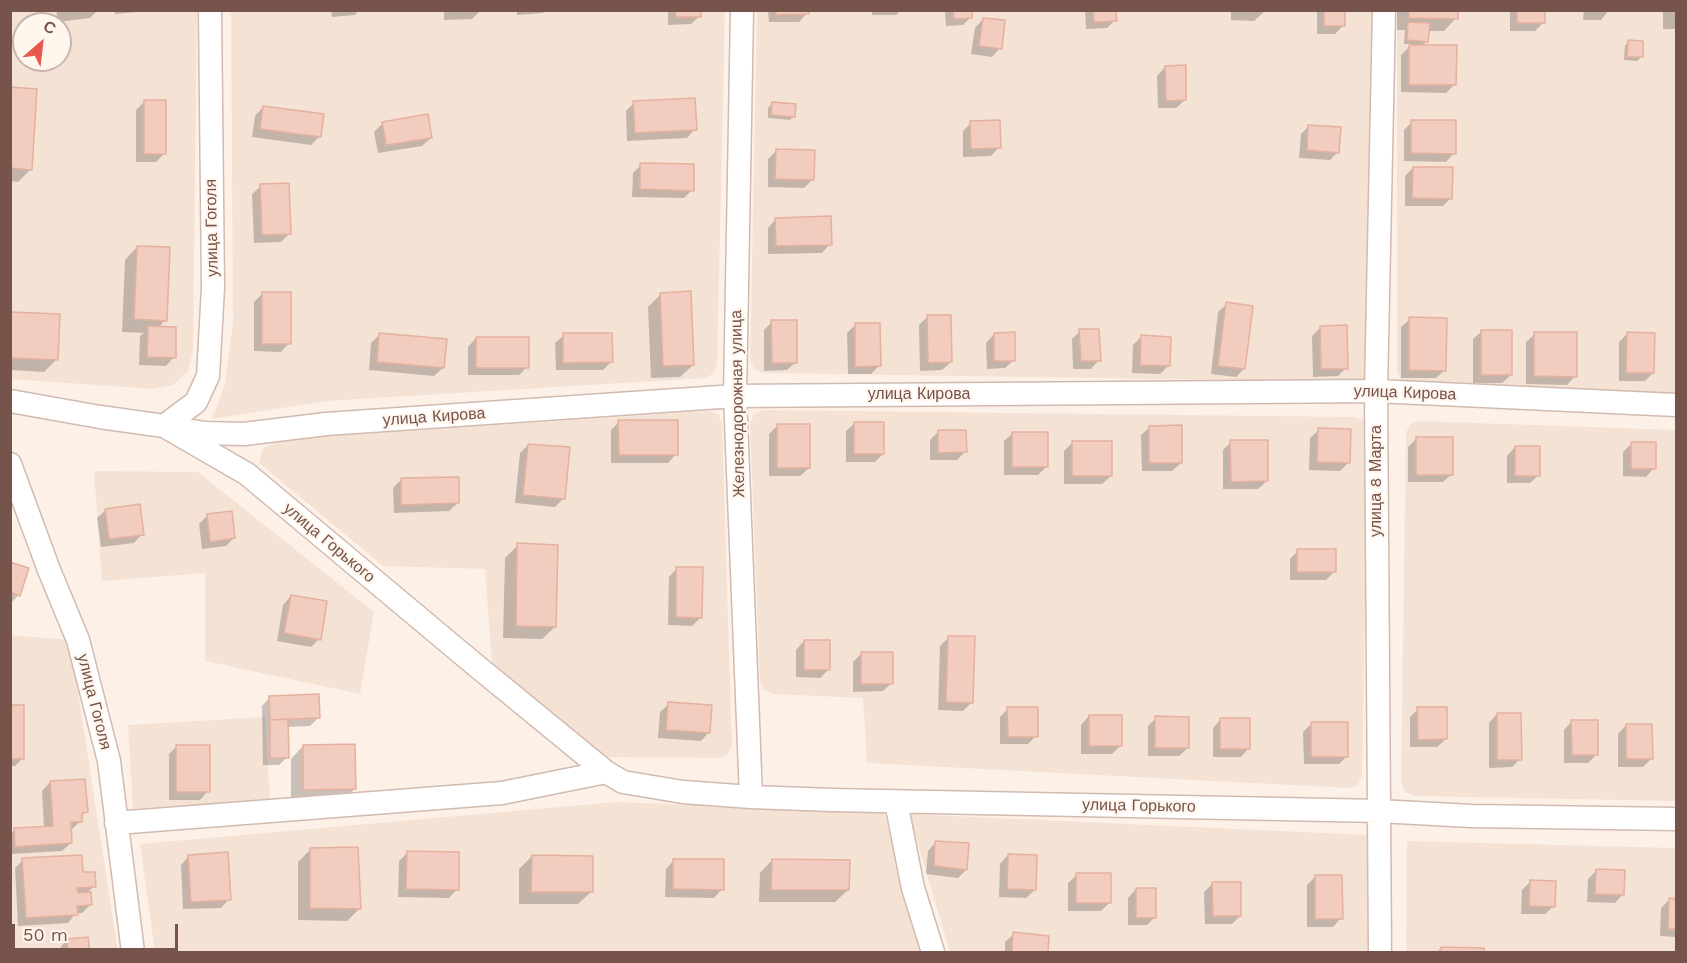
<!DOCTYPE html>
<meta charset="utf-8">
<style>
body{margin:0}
#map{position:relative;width:1687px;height:963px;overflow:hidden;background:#fdf1e7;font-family:"Work Sans",sans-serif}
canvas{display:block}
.frame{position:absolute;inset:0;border:12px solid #77544b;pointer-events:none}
.north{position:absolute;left:12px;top:12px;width:60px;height:60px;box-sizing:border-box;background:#fff6ee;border:2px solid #c9b5ad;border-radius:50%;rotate:28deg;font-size:16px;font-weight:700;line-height:24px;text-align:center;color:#77544b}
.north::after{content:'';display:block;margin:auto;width:21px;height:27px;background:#e7594b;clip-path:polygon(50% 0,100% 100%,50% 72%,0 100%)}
.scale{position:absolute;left:12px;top:924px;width:166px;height:27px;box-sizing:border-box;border:3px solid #77544b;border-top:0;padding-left:8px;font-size:18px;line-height:21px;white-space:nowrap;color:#77544b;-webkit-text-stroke:4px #fff6ee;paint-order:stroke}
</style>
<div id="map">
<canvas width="1687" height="963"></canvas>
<div class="frame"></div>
<div class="north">С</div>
<div class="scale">50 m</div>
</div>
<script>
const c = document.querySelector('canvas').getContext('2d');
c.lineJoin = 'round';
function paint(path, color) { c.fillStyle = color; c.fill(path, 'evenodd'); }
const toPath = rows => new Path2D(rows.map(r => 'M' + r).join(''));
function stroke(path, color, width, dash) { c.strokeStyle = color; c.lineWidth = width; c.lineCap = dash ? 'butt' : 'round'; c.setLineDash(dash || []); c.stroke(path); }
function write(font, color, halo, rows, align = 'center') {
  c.font = font + ' "Work Sans",sans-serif'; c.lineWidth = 4.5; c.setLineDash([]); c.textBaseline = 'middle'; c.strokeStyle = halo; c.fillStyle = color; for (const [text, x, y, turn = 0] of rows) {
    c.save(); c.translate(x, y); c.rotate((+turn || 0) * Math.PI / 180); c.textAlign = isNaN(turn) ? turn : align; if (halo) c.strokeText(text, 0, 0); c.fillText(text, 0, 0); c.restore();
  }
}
const residential = toPath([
 [10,11,197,11,193,351,188,371,173,385,153,389,11,379],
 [24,24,60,24,60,60,24,60],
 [231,11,725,11,717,366,713,374,705,378,326,401,212,419,225,384,233,322],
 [757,11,1372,11,1370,369,1366,378,1356,382,763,373,754,369,750,360],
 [1397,11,1676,11,1676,394,1410,385,1401,381,1397,371],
 [764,410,1355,417,1364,420,1368,430,1362,776,1358,785,1348,788,867,763,863,698,773,694,764,690,760,681,750,424,754,414],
 [708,411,718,414,722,424,732,745,728,754,719,758,604,757,492,665,485,569,383,566,259,463,263,448,284,439],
 [1420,421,1676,430,1676,801,1414,796,1405,792,1401,782,1406,433,1410,424],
 [94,471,198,472,374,612,360,694,205,661,205,573,102,581],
 [10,635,70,640,118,952,11,952],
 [265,717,270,800,133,809,128,725],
 [616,802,884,813,922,952,155,952,140,844],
 [909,814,1369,835,1368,952,950,952],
 [1407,841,1676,848,1676,952,1406,952]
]);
const shadow = toPath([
 [56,10,98,10,90,18,58,22],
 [115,10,159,10,115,14],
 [331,10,359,10,355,15,332,17],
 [444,10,480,10,480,11,472,19,444,20],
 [517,10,546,10,543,13,517,15],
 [594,10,613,10,594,12],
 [668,10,700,10,700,16,691,24,668,25],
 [768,10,807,10,807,13,799,22,769,22],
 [872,10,901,10,896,15,872,15],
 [945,10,971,10,971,17,963,25,946,26],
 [1085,10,1115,10,1115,20,1107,28,1086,29],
 [1231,10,1263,10,1263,13,1254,21,1231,20],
 [1317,10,1344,10,1343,26,1335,34,1317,34],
 [1397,10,1456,10,1456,18,1444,31,1428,31,1427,41,1421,47,1455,84,1446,93,1401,92,1401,55,1412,44,1404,44,1405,30,1397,30],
 [1510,10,1543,10,1543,23,1535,31,1510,31],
 [1584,10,1609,10,1601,20,1583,20],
 [1663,10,1676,10,1676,29,1663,29],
 [983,19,1000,48,992,57,971,54,975,28],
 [1628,42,1641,57,1637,61,1624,60,1625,46],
 [1165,67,1185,100,1176,108,1158,108,1157,76],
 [10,89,31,169,18,182,10,181],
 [144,102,165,153,156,162,136,162,136,110],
 [634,103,695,129,687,138,627,141,626,111],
 [772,104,794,116,790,120,768,118,768,108],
 [263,107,319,137,311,145,252,137,255,116],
 [1412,122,1454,153,1446,162,1404,161,1404,130],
 [383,123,431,138,422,146,378,153,374,132],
 [971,123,999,147,991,156,963,157,963,131],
 [1309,126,1338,152,1330,160,1299,158,1301,134],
 [777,150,813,179,804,188,768,187,768,159],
 [641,165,692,190,684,198,632,197,633,173],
 [1413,168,1451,198,1443,206,1405,206,1405,176],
 [261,186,289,234,281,242,254,243,252,194],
 [776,219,830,244,822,253,768,254,768,228],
 [137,247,165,320,158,328,174,357,166,366,139,365,140,336,144,333,122,332,125,260],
 [263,293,289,343,281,352,254,351,254,302],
 [661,294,693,365,680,377,651,378,648,307],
 [1227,304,1244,369,1236,377,1211,374,1218,312],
 [10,313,57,359,44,372,10,370],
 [927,317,951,362,942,370,920,371,919,325],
 [1410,319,1445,370,1436,378,1401,378,1401,327],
 [772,322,796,362,787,370,764,371,764,330],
 [855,325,879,366,871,374,848,374,847,333],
 [1321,327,1346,368,1338,376,1313,377,1312,336],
 [1080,331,1099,360,1091,369,1073,369,1072,339],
 [1482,331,1511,375,1502,383,1473,383,1473,339],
 [380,334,443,368,434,376,369,370,371,343],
 [994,334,1014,360,1005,368,987,369,986,343],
 [1535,334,1575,376,1567,385,1526,384,1526,342],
 [1627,334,1653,373,1645,381,1619,381,1619,342],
 [564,335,611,362,603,370,556,370,555,343],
 [1141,337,1169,365,1160,374,1132,373,1133,345],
 [476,338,527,367,519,375,468,375,468,347],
 [619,422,676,454,668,463,611,463,611,430],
 [855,423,883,454,875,462,846,462,846,431],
 [777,426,809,468,800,476,769,476,769,434],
 [1150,427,1181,463,1172,471,1142,471,1141,435],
 [1319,430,1348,463,1340,471,1309,470,1310,438],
 [938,432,965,452,957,460,930,460,930,440],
 [1013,433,1047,466,1038,475,1004,475,1004,441],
 [1416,439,1452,474,1443,482,1408,482,1408,447],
 [1231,442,1267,481,1258,489,1223,489,1223,450],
 [1072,443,1111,476,1102,484,1064,484,1064,451],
 [1631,444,1654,468,1646,477,1623,476,1623,452],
 [528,445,563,499,555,507,515,503,520,453],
 [1515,447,1539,475,1530,483,1507,483,1507,456],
 [401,480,458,503,449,511,394,513,393,488],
 [106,510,142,534,134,543,101,547,97,518],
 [207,516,234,538,226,546,202,549,199,524],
 [518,545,555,627,542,639,503,638,505,558],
 [1298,551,1334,572,1326,580,1290,580,1290,559],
 [10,563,19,595,11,603],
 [677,568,701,617,692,626,668,625,669,577],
 [291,596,319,639,311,647,277,641,283,605],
 [949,637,971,703,963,711,938,710,940,646],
 [804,641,829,669,820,678,796,677,796,650],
 [861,654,892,683,883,691,853,692,853,662],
 [270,697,318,718,310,726,287,727,287,757,279,765,263,765,262,706],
 [669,704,709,732,701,741,658,738,660,712],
 [10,706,23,758,15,766,10,766],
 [1008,709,1036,736,1028,744,1000,744,1000,717],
 [1418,709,1446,739,1437,747,1410,747,1410,717],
 [1497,714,1520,759,1512,767,1489,768,1489,723],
 [1089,716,1121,745,1112,754,1081,754,1081,725],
 [1156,718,1188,748,1179,756,1148,756,1148,726],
 [1221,719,1249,748,1241,757,1213,757,1213,728],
 [1572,721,1597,754,1588,763,1564,763,1564,730],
 [1312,723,1347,756,1339,764,1304,764,1303,732],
 [1626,725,1651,759,1643,767,1618,767,1618,734],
 [1676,742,1676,768,1675,768,1675,744],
 [177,746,208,791,200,800,169,800,169,754],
 [303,746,355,789,342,801,291,802,291,759],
 [50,782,86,812,80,817,81,821,72,829,70,830,71,843,62,851,10,854,10,834,15,830,44,828,42,791],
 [936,842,966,870,958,878,926,874,928,851],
 [310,850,360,908,347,921,298,920,298,862],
 [407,853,457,889,449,898,398,897,399,861],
 [1008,855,1035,890,1026,898,999,897,1000,864],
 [189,856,229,899,221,908,183,909,181,865],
 [532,856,591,892,578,904,519,904,519,869],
 [23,860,81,874,94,886,86,894,91,904,82,913,76,913,68,923,18,926,15,868],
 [674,860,722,889,714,898,665,897,666,869],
 [772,860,848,890,835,902,759,902,760,873],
 [1596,871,1623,894,1615,903,1587,902,1588,879],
 [1077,875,1110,902,1101,911,1068,911,1068,883],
 [1315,877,1341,918,1333,927,1307,927,1307,885],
 [1530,882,1554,906,1545,914,1521,914,1522,890],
 [1213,883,1240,916,1232,924,1205,924,1204,892],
 [1136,889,1155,917,1147,925,1128,925,1128,898],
 [1669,900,1676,900,1676,937,1660,936,1661,908],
 [1014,934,1047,937,1046,952,1005,952,1005,942],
 [87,939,88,952,59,952,59,949,67,940],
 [1441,948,1482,949,1482,952,1437,952]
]);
const building = toPath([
 [675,10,701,10,701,17,676,17,675,10],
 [776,10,808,10,809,14,776,15,776,10],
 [953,10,972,10,972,18,954,19,953,10],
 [1093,10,1116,10,1117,21,1094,22,1093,10],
 [1324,10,1345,10,1345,26,1324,26,1324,10],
 [1409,10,1458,10,1458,19,1409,18,1409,10],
 [1517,10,1545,10,1545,23,1517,23,1517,10],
 [983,18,1005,20,1002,49,979,46,983,18],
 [1408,22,1430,23,1428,42,1407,40,1408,22],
 [1628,40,1643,41,1643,57,1627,57,1628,40],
 [1409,45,1457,45,1456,85,1409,85,1409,45],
 [1186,65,1186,100,1166,101,1165,66,1186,65],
 [10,87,37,89,32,170,10,168,10,87],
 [695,98,697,130,635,133,633,101,695,98],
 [144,100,166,100,166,154,144,154,144,100],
 [772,102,796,104,795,117,771,115,772,102],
 [263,106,324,114,321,137,260,129,263,106],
 [428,114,432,138,386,145,382,122,428,114],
 [1000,120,1001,148,971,149,970,121,1000,120],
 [1411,120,1456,120,1456,154,1411,153,1411,120],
 [1308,125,1341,127,1339,153,1307,150,1308,125],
 [776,149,815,150,814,180,775,179,776,149],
 [640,163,694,164,694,191,640,189,640,163],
 [1413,167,1453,167,1452,199,1412,198,1413,167],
 [289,183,291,234,262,235,260,184,289,183],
 [831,216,832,245,776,246,775,218,831,216],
 [137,246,170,247,167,321,134,319,137,246],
 [691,291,694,365,663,366,660,293,691,291],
 [262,292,291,292,291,344,262,344,262,292],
 [1226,302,1253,306,1245,369,1218,366,1226,302],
 [10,312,60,314,58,360,10,358,10,312],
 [927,315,951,315,952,362,928,363,927,315],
 [1409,317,1447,318,1446,371,1409,370,1409,317],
 [771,320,797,320,797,363,772,363,771,320],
 [855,323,880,323,881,366,855,367,855,323],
 [1347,325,1348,369,1321,369,1320,326,1347,325],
 [148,326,176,327,176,358,147,357,148,326],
 [1079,329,1099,329,1101,361,1081,361,1079,329],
 [1481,330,1512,330,1512,375,1481,375,1481,330],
 [1015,332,1015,361,994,361,994,333,1015,332],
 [1534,332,1577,332,1577,377,1534,376,1534,332],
 [1627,332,1655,333,1654,373,1626,373,1627,332],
 [379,333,447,339,444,368,377,362,379,333],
 [563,333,612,333,613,362,563,363,563,333],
 [1141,335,1171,337,1170,366,1140,365,1141,335],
 [476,337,529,337,529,368,476,368,476,337],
 [618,420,678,420,678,455,619,455,618,420],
 [854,422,884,422,884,454,854,454,854,422],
 [777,424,810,424,810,468,777,468,777,424],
 [1182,425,1182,463,1149,463,1149,426,1182,425],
 [1318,428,1351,429,1350,463,1317,462,1318,428],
 [938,430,966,430,967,452,938,453,938,430],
 [1012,432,1048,432,1048,467,1012,467,1012,432],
 [1416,437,1453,437,1453,475,1416,475,1416,437],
 [1230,440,1268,440,1268,481,1231,482,1230,440],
 [1072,441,1112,441,1112,476,1072,476,1072,441],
 [1631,442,1656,442,1656,469,1631,469,1631,442],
 [528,444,570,447,565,499,523,495,528,444],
 [1515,446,1540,446,1540,476,1515,476,1515,446],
 [459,477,459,503,401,505,401,478,459,477],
 [140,504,144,535,109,539,105,509,140,504],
 [232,511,235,538,210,542,207,514,232,511],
 [517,543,558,545,556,627,516,626,517,543],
 [1297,549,1336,549,1336,572,1297,572,1297,549],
 [10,562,29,568,20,596,10,592,10,562],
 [676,567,703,567,702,618,676,617,676,567],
 [291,595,327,601,321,640,284,633,291,595],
 [948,636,975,636,973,703,946,702,948,636],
 [804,640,830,640,830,670,804,670,804,640],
 [861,652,893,652,893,684,861,684,861,652],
 [319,694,320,718,270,720,269,696,319,694],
 [668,702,712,705,710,733,666,730,668,702],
 [10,705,24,705,24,759,10,759,10,705],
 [1007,707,1038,707,1038,737,1008,737,1007,707],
 [1417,707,1447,707,1447,739,1418,740,1417,707],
 [1497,713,1521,713,1522,760,1497,760,1497,713],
 [1089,715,1122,715,1122,746,1089,746,1089,715],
 [1155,716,1189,717,1189,748,1155,748,1155,716],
 [1220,718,1250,718,1250,749,1220,749,1220,718],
 [288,719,289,758,270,758,270,720,288,719],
 [1571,720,1598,720,1598,755,1572,755,1571,720],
 [1311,722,1348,722,1348,757,1311,757,1311,722],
 [1626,724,1652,724,1653,759,1626,759,1626,724],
 [355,744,356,789,303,790,303,745,355,744],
 [176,745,210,745,210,792,176,792,176,745],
 [85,779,88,812,82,813,82,822,71,822,72,843,15,847,14,828,53,826,50,781,85,779],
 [935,841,969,843,967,870,934,866,935,841],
 [358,847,361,909,310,908,310,848,358,847],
 [407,851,459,852,459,890,406,889,407,851],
 [228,852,231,900,191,902,188,855,228,852],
 [1008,854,1037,855,1036,890,1007,889,1008,854],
 [82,855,83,872,95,872,96,887,77,888,78,893,91,892,92,905,77,906,78,915,26,918,22,858,82,855],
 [532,855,593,856,593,892,531,892,532,855],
 [673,859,724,859,724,890,673,889,673,859],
 [772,859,850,860,849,890,771,890,772,859],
 [1596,869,1625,870,1624,895,1595,894,1596,869],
 [1076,873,1111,873,1111,903,1076,903,1076,873],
 [1315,875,1342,875,1343,919,1315,919,1315,875],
 [1530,880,1556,881,1555,907,1529,906,1530,880],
 [1212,882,1241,882,1241,916,1213,916,1212,882],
 [1136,888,1156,888,1156,918,1136,918,1136,888],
 [1669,898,1676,899,1676,929,1668,929,1669,898],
 [1013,932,1049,936,1048,952,1012,952,1013,932],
 [88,937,90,952,68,952,67,939,88,937],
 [1441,947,1484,948,1484,952,1440,952,1441,947]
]);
const street = toPath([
 [742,10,735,396,751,797],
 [10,401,100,417,164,426,247,474,473,663,606,772,623,782,683,792,751,797,832,800,1379,811,1471,816,1676,819],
 [164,426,196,402,208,376,213,288,210,10],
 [180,429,205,433,244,434,326,424,735,396,1376,391,1676,405],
 [10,464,49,570,78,640,109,761,133,952],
 [896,802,913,888,933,952],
 [116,823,502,793,606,772],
 [1380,952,1376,391,1384,10]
]);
const streetNames = [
 ["улица Гоголя",212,228,-91],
 ["улица Кирова",1405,393,2],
 ["улица Кирова",919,394],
 ["Железнодорожная улица",738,404,-91],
 ["улица Кирова",434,417,-4],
 ["улица 8 Марта",1376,481,-90],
 ["улица Горького",329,543,40],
 ["улица Гоголя",94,702,76],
 ["улица Горького",1139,806,1]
];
paint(residential, '#f4e2d5');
paint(shadow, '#0003');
paint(building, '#f2ccbe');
stroke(building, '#e5b09e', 1.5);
stroke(street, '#d1baaf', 25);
stroke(street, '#fff', 22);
write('16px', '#77544b', '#fff6ee', streetNames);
</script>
